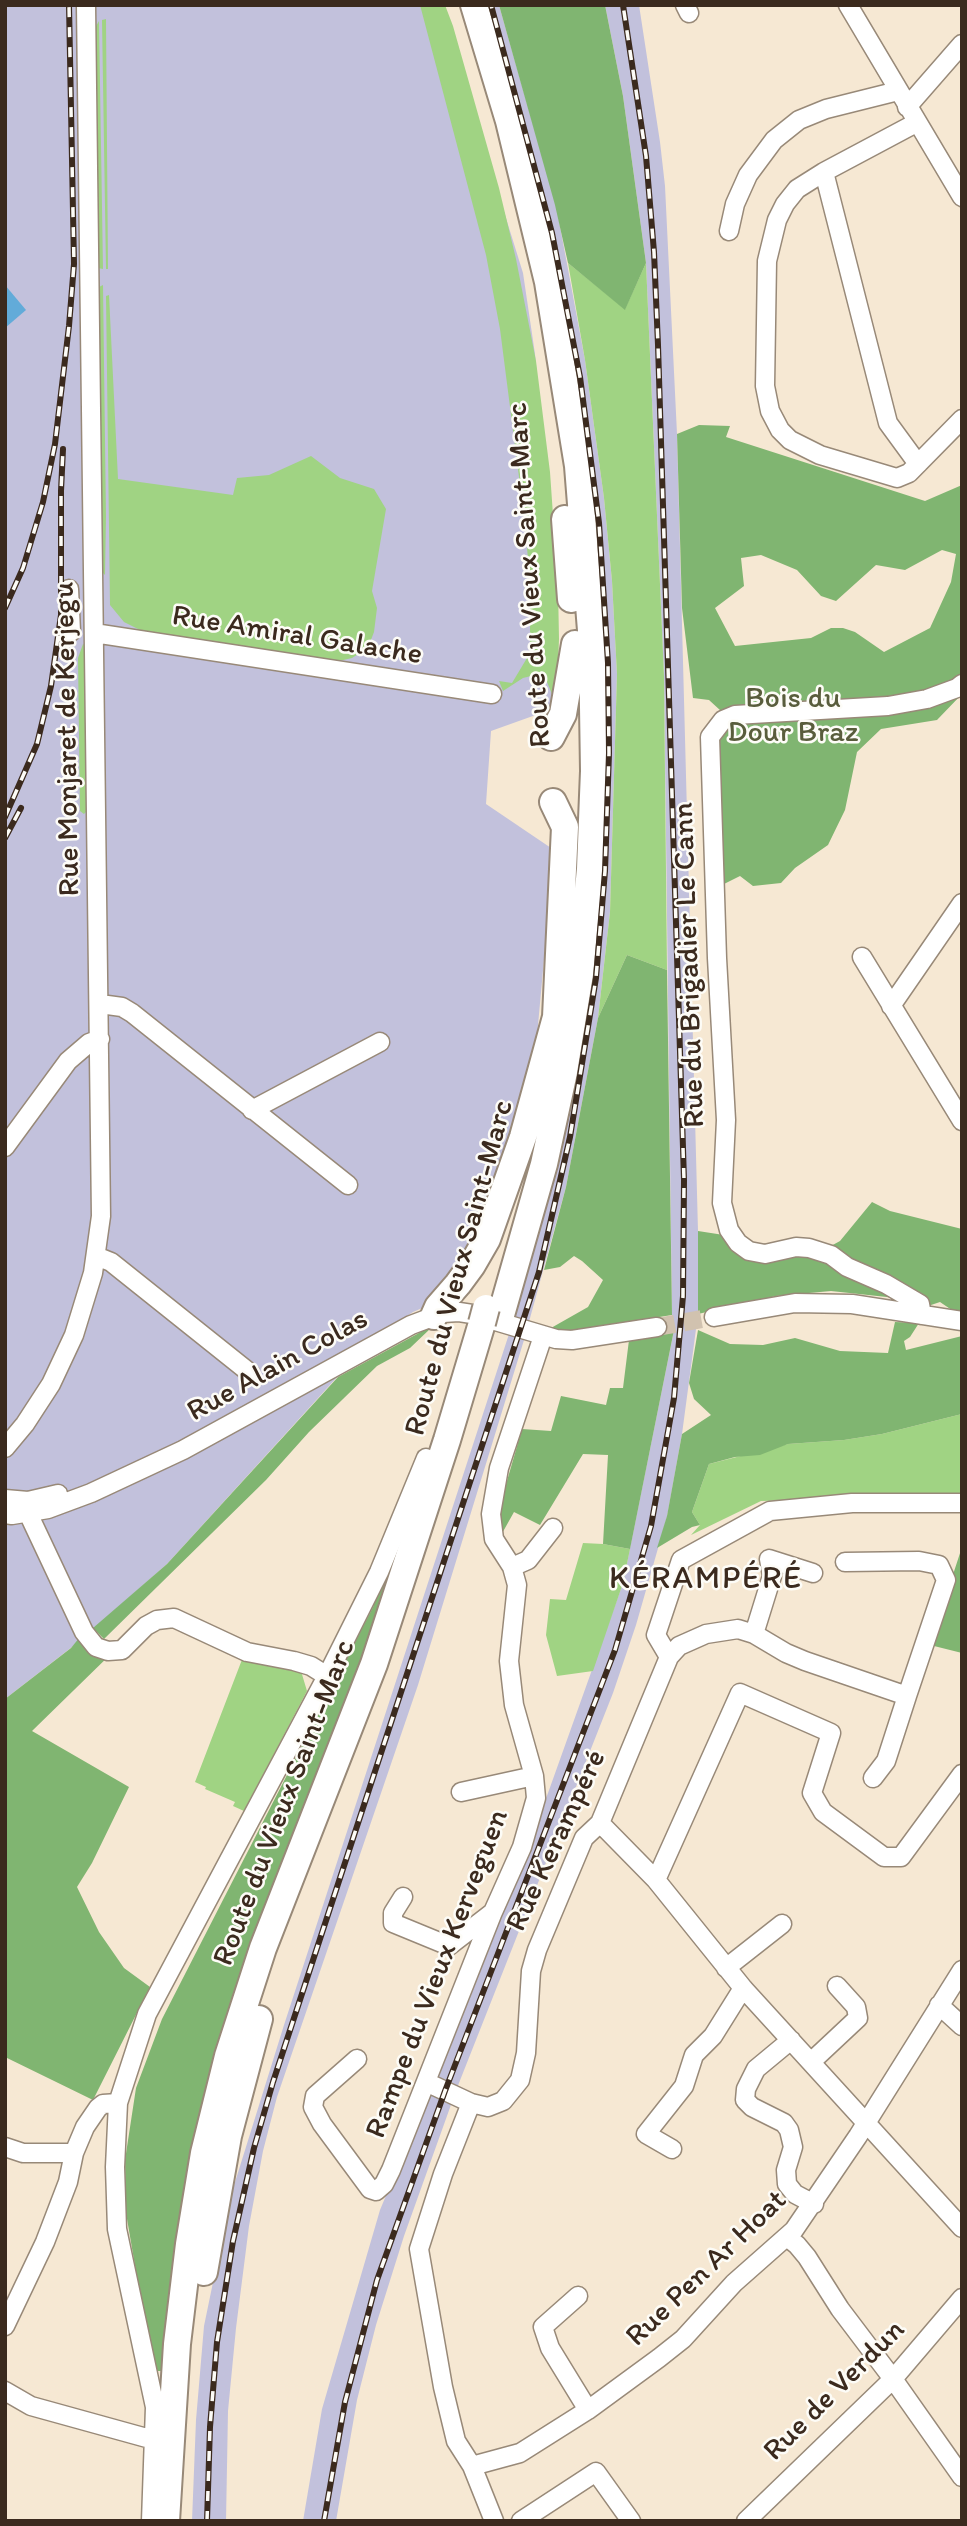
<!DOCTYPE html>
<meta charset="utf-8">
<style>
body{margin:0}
#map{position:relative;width:967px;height:2526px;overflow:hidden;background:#f6e8d3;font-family:Itim,sans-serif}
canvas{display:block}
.frame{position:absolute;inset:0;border:7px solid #3b2a1e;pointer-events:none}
</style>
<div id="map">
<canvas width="967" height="2526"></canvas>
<div class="frame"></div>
</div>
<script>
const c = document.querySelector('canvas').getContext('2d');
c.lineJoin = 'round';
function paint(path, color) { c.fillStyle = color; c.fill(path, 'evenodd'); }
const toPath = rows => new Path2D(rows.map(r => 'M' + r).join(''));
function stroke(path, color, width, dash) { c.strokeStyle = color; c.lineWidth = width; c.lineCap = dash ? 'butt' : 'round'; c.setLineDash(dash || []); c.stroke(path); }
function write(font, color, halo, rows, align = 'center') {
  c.font = font + ' Itim,sans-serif'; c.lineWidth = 5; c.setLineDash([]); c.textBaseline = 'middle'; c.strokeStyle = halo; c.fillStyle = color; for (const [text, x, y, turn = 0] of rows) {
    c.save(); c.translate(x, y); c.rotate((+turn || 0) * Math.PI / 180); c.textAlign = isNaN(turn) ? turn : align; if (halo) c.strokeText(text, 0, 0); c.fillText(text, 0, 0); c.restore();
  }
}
const industrial = toPath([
 [5,5,440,5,523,273,535,354,557,593,558,707,491,731,486,804,554,850,536,1047,519,1129,478,1240,427,1306,413,1312,370,1341,167,1564,81,1640,5,1699],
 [486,5,499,5,556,205,585,360,604,498,612,581,617,674,610,912,598,1018,566,1187,524,1340,418,1685,277,2097,263,2151,249,2226,236,2328,228,2411,226,2521,192,2521,196,2420,204,2326,231,2195,284,2025,509,1334,565,1120,599,595],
 [605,5,639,5,660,142,665,186,677,434,698,1231,698,1314,682,1434,667,1517,636,1625,613,1693,457,2088,404,2236,376,2325,357,2400,336,2521,303,2521,322,2409,380,2210,473,1987,548,1793,623,1583,674,1330,672,1315,664,676,646,263,623,96]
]);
const green = toPath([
 [420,5,445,5,453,26,499,188,516,259,536,361,550,472,558,587,559,639,557,695,552,694,547,682,541,678,531,676,523,678,503,691,499,681,512,683,530,653,530,580,524,516,500,329,486,255],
 [106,19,108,269,106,269,102,20],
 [99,21,103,269,98,268,95,44,95,28],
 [568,263,625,309,646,263,664,676,667,970,627,955,598,1018,610,912,617,674,612,581,604,498,585,360],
 [103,285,106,517,105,575,101,571,99,287],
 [109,295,118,479,233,495,237,478,269,475,311,456,340,478,374,489,386,509,372,591,377,608,374,632,369,645,360,653,352,658,339,661,144,632,124,622,110,605,106,296],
 [83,644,86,646,88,810,84,814,80,811,78,658],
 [962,1414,962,1496,761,1501,691,1535,700,1525,692,1512,709,1464,788,1444,844,1440,882,1434],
 [583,1543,603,1544,630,1549,623,1583,593,1671,557,1676,546,1635,550,1599,566,1600],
 [243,1657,301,1671,307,1691,244,1811,233,1806,235,1802,205,1789,206,1787,195,1782]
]);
const forest = toPath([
 [499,5,605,5,623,96,646,263,625,310,568,263,555,205],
 [699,425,730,426,726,437,925,501,962,485,962,694,937,720,881,729,857,752,845,810,828,845,795,868,781,883,753,886,740,876,722,885,714,744,721,711,709,700,693,698,682,608,677,434],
 [942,550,956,554,951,582,930,628,884,652,855,632,843,628,831,628,811,638,735,646,715,608,744,586,741,558,761,555,797,570,821,596,836,601,876,565,905,570],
 [627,955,667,970,672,1315,564,1332,551,1328,588,1307,603,1280,582,1261,574,1256,560,1267,544,1270,566,1187,598,1018],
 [872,1202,890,1211,962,1229,962,1317,940,1302,922,1308,896,1298,831,1291,776,1296,698,1314,698,1231,743,1238,759,1246,829,1247,840,1241],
 [895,1322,919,1323,910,1337,904,1341,906,1350,962,1336,962,1414,882,1434,844,1440,788,1444,760,1455,735,1457,709,1464,692,1512,700,1525,692,1527,657,1548,667,1516,682,1434,711,1415,694,1399,689,1383,698,1330,730,1344,763,1345,795,1338,840,1351,888,1353],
 [430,1327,431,1328,410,1348,377,1366,309,1432,266,1480,104,1639,93,1628,167,1564,338,1377],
 [674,1330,630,1549,603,1544,608,1455,583,1454,540,1525,514,1512,500,1537,498,1512,522,1429,551,1431,561,1396,606,1405,610,1388,623,1388,629,1340],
 [413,1503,383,1610,285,1865,165,2371,153,2371,126,2213,125,2160,136,2088,162,2019,373,1607],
 [962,1547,962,1653,930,1645],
 [84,1632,115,1650,32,1731,129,1787,92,1863,77,1887,99,1932,124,1968,150,1987,93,2100,5,2057,5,1699,71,1648]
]);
const water = toPath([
 [5,285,26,310,5,328]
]);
const minorTunnel = toPath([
 [657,1327,714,1317]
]);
const minor = toPath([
 [685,5,689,13],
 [848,5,962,197],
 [907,107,962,44],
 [916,123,824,172,797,189,785,204,777,220,767,261,765,386,770,411,780,430,790,440,820,455,897,478,909,473,962,419],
 [824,172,888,423,918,464],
 [729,231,735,204,748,175,774,140,799,120,826,109,898,91],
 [69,589,71,632],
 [94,633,492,694],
 [862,957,962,1121],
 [100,1004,122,1007,132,1013,348,1185],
 [891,1006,962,903],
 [252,1110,380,1042],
 [5,1147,68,1061,89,1043,100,1039],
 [96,1256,111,1262,250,1373],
 [922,1315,920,1304,886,1284,847,1267,831,1255,809,1248,796,1247,765,1254,749,1251,738,1243,729,1230,722,1203,726,1120,717,958,710,737,723,720,735,715,888,706,927,699,957,688,962,684],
 [714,1317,795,1303,852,1304,962,1321],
 [5,1448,25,1424,51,1384,74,1335,93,1273,101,1216,86,5],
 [5,1499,28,1501,58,1494],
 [28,1513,84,1632,96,1647,108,1651,122,1650,146,1626,157,1620,174,1618,247,1652,294,1661,311,1666,327,1676],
 [5,1514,12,1515,48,1509,91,1493,183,1450,411,1325,443,1313,459,1312,472,1314,556,1339,572,1340,657,1327],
 [512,1567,528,1560,553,1528],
 [754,1634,772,1576,769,1559,813,1573],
 [669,1657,656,1635,681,1560,770,1511,852,1503,962,1503],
 [873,1778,886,1761,907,1696],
 [461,1792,534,1776],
 [600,1823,656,1880,743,1988,962,2228],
 [656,1880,740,1693,831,1733,812,1793,823,1812,884,1857,901,1857,962,1774],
 [403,1897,393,1913,393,1923,449,1946,493,1912],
 [726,1968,782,1924],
 [939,2005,962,2026],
 [791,2040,756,2069,746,2089,745,2100,752,2107,784,2123,789,2130,793,2147,786,2170,787,2184,795,2194,814,2204],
 [357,2059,315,2096,313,2107,322,2124,370,2189,376,2191,384,2184,391,2170,493,1912,522,1847,536,1798,534,1776,514,1705,509,1661,517,1585,512,1567,494,1539,491,1514,499,1468,543,1336],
 [811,2062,858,2018,856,2007,837,1986],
 [426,2082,471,2103],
 [5,2147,23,2153,74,2153],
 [672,2149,646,2134,684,2086,694,2055,713,2036,743,1988],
 [787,2237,797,2245,807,2257,840,2309,893,2379,962,2477],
 [578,2296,543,2327,550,2348,588,2410],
 [5,2326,45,2242,68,2182,74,2153,85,2127,98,2108,103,2104,118,2103],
 [5,2391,31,2406,154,2440],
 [472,2466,520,2453,588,2410,659,2358,683,2339,734,2283,794,2230,858,2136,962,1970],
 [151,2521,155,2407,117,2229,115,2167,118,2103,147,2014,327,1676,379,1572,426,1458],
 [494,2521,472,2466,456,2441,443,2387,419,2249,443,2174,471,2103,488,2107,503,2101,520,2080,526,2053,531,1971,537,1950,584,1838,600,1823,669,1657,679,1646,706,1634,738,1629,754,1634,786,1653,805,1661,907,1696,946,1580,939,1565,919,1561,845,1562],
 [521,2521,596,2472,631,2521],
 [746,2521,893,2379,962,2298]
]);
const highway = toPath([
 [474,5,509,121,548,282,578,466,592,643,594,771,590,869,580,974,564,1072,544,1164,501,1315],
 [565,519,571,599],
 [551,737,563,714,575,644],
 [434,1316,438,1307,458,1284,472,1265,487,1239,523,1137,556,1017,565,827,553,802],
 [204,2272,228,2136,259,2019],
 [166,2521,177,2344,189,2244,204,2153,228,2056,263,1948,374,1664,447,1440,482,1323]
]);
const rail = toPath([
 [5,608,23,568,43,502,55,444,69,326,74,264,69,5],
 [5,817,37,744,51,686,61,615,61,491,63,449],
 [5,838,21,808],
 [207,2521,210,2427,217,2342,233,2241,254,2148,273,2082,539,1272,570,1137,596,978,605,871,609,753,608,663,599,523,580,377,552,233,491,5],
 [324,2521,345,2402,377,2280,445,2091,615,1650,651,1526,674,1398,683,1296,684,1180,658,345,654,252,646,156,623,5]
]);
const highwayBridge = toPath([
 [482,1323,486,1308]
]);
const streetNames = [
 ["Route du Vieux Saint-Marc",530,575,-94],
 ["Rue Amiral Galache",297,636,9],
 ["Rue Monjaret de Kerjegu",68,739,-91],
 ["Rue du Brigadier Le Cann",690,965,-92],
 ["Route du Vieux Saint-Marc",460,1268,-75],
 ["Rue Alain Colas",278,1366,-29],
 ["Route du Vieux Saint-Marc",285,1803,-69],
 ["Rue Kerampéré",557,1841,-65],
 ["Rampe du Vieux Kerveguen",438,1974,-69],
 ["Rue Pen Ar Hoat",707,2269,-44],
 ["Rue de Verdun",835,2391,-45]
];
const parkNames = [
 ["Bois du",793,699],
 ["Dour Braz",793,733]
];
const neighbourhoodNames = [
 ["KÉRAMPÉRÉ",706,1580]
];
paint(industrial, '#c2c1dc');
paint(green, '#a0d383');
paint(forest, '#80b571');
paint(water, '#62abd9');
stroke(minorTunnel, '#d1c2af', 18, [18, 9]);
stroke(minor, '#988978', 21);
stroke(highway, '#988978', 30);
stroke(minor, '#fff', 18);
stroke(highway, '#fff', 26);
stroke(rail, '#3b2a1e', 6);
stroke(rail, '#fdfcf7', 3.5, [10]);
stroke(highwayBridge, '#988978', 30, []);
stroke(highwayBridge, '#fff', 26);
write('30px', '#3b2a1e', '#fdfcf7', streetNames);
write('30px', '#595d3c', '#fdfcf7', parkNames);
c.letterSpacing = '2px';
write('32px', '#3b2a1e', '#fdfcf7', neighbourhoodNames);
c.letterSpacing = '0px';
</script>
